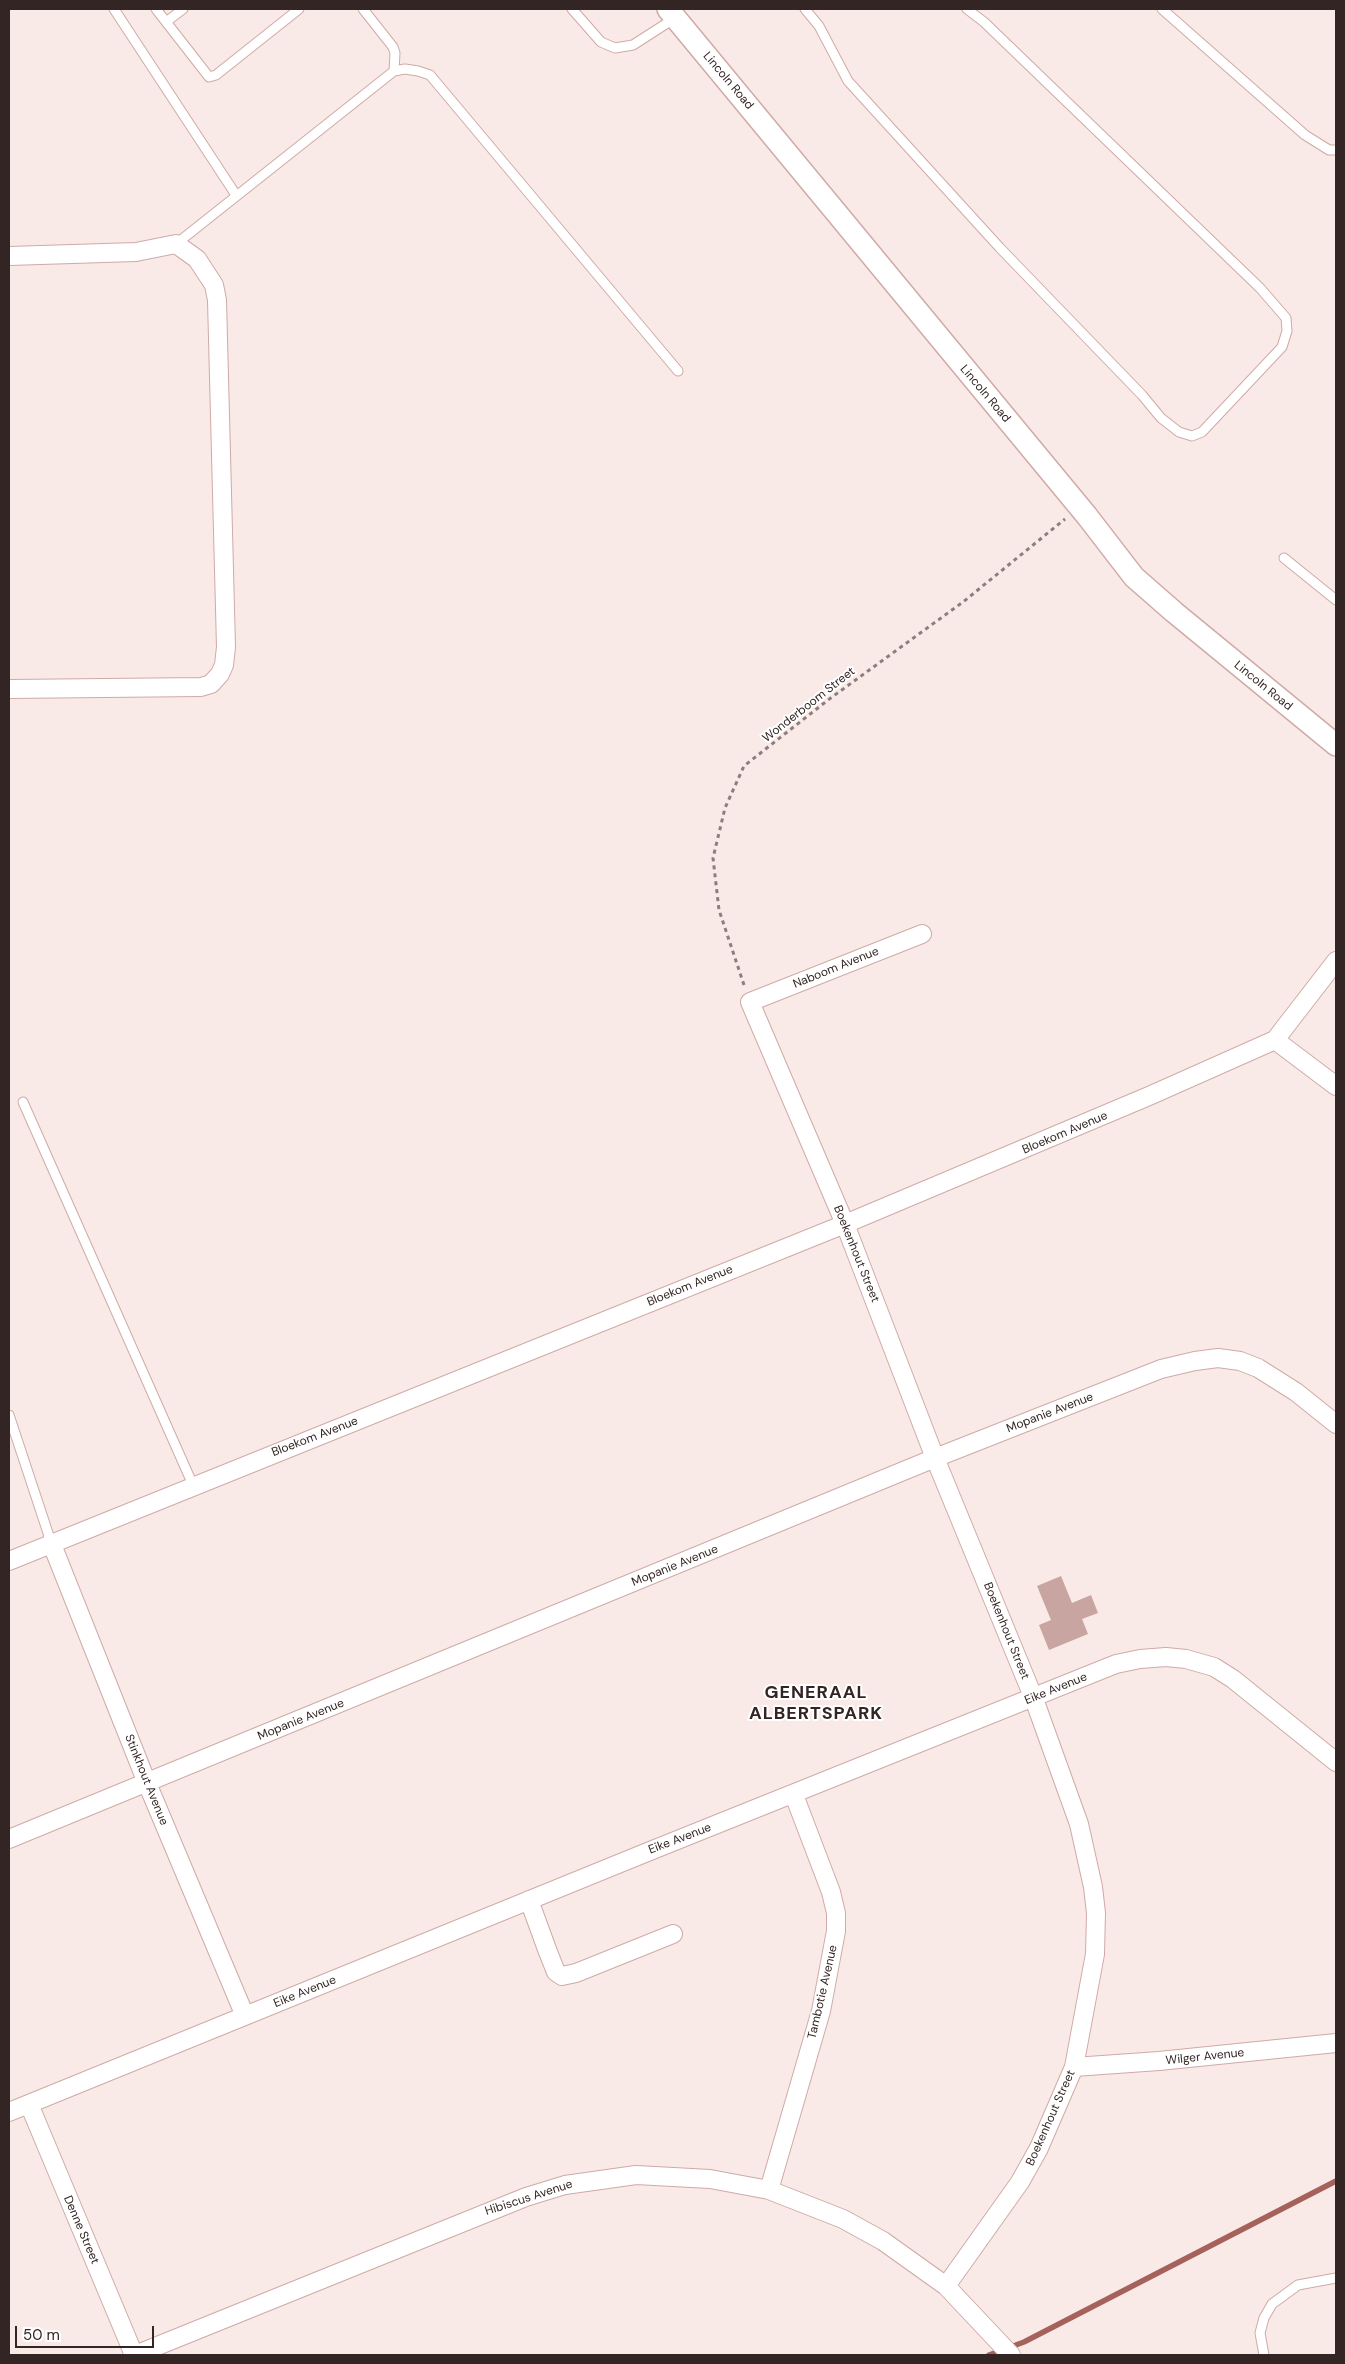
<!DOCTYPE html>
<style>
body{margin:0}
#map{position:relative;width:1345px;height:2364px;overflow:hidden;background:#f9eae8;font-family:"DM Sans",sans-serif}
canvas{display:block}
.frame{position:absolute;inset:0;border:10px solid #332524;pointer-events:none}
.scale{position:absolute;left:15px;top:2326px;width:139px;height:22px;box-sizing:border-box;border:2px solid #332524;border-top:0;padding-left:6px;font-size:15px;line-height:18px;white-space:nowrap;color:#332524;-webkit-text-stroke:4px #fff;paint-order:stroke}
</style>
<div id="map">
<canvas width="1345" height="2364"></canvas>
<div class="frame"></div>
<div class="scale">50 m</div>
</div>
<script>
const c = document.querySelector('canvas').getContext('2d');
c.lineJoin = 'round';
const toPath = rows => new Path2D(rows.map(r => 'M' + r).join(''));
function stroke(path, color, width, dash) { c.strokeStyle = color; c.lineWidth = width; c.lineCap = dash ? 'butt' : 'round'; c.setLineDash(dash || []); c.stroke(path); }
function paint(path, color) { c.fillStyle = color; c.fill(path, 'evenodd'); }
function write(font, color, halo, rows, align = 'center') {
  c.font = font + ' "DM Sans",sans-serif'; c.lineWidth = 4; c.setLineDash([]); c.textBaseline = 'middle'; c.strokeStyle = halo; c.fillStyle = color; for (const [text, x, y, turn = 0] of rows) {
    c.save(); c.translate(x, y); c.rotate((+turn || 0) * Math.PI / 180); c.textAlign = isNaN(turn) ? turn : align; if (halo) c.strokeText(text, 0, 0); c.fillText(text, 0, 0); c.restore();
  }
}
const stream = toPath([
 [989,2355,1024,2342,1336,2181]
]);
const building = toPath([
 [1061,1576,1072,1603,1091,1595,1098,1613,1082,1619,1088,1634,1049,1650,1039,1625,1051,1620,1037,1586]
]);
const path = toPath([
 [744,985,719,910,713,858,725,808,744,766,828,700,963,602,1065,519]
]);
const service = toPath([
 [114,9,236,195],
 [156,9,209,77,216,75,299,9],
 [363,9,393,47,395,53,394,71],
 [572,9,601,42,615,48,633,45,675,18],
 [805,9,819,26,848,81,1000,248,1142,395,1161,418,1179,432,1192,436,1202,432,1282,347,1287,331,1286,318,1260,288,984,22,967,9],
 [1162,9,1305,135,1329,150,1336,150],
 [166,22,183,9],
 [176,244,394,71,405,69,418,71,430,75,678,371],
 [1284,558,1336,600],
 [23,1102,193,1485],
 [9,1415,51,1542],
 [1264,2355,1260,2333,1264,2318,1272,2304,1298,2285,1336,2278]
]);
const minor = toPath([
 [9,256,136,252,176,244,197,259,214,285,217,300,226,647,224,665,220,674,211,684,201,687,9,689],
 [922,934,750,1002,845,1224,935,1458,1034,1699,1079,1824,1093,1887,1096,1913,1095,1954,1074,2067,1039,2148,1020,2182,946,2286],
 [1275,1040,1336,1086],
 [51,1542,147,1783,245,2016],
 [9,1561,845,1224,1149,1096,1275,1040,1336,961],
 [9,1839,935,1458,1161,1369,1195,1361,1218,1358,1240,1361,1258,1368,1296,1392,1336,1424],
 [529,1900,548,1952,556,1972,562,1976,576,1973,673,1934],
 [1074,2067,1159,2061,1336,2043],
 [29,2104,134,2355],
 [9,2112,650,1851,1116,1664,1140,1659,1166,1657,1186,1659,1214,1667,1233,1679,1336,1762],
 [769,2190,821,2011,836,1931,836,1913,831,1892,794,1795],
 [135,2355,526,2197,565,2185,636,2175,710,2179,769,2190,843,2219,883,2241,946,2286,1011,2355]
]);
const tertiary = toPath([
 [668,9,1087,516,1134,577,1174,612,1336,745]
]);
const streetNames = [
 ["Lincoln Road",728,81,50],
 ["Lincoln Road",985,394,50],
 ["Lincoln Road",1263,686,39],
 ["Wonderboom Street",809,705,-38],
 ["Naboom Avenue",836,968,-22],
 ["Bloekom Avenue",1065,1133,-23],
 ["Boekenhout Street",856,1254,68],
 ["Bloekom Avenue",690,1286,-22],
 ["Mopanie Avenue",1050,1413,-21],
 ["Bloekom Avenue",315,1437,-21],
 ["Mopanie Avenue",675,1566,-22],
 ["Boekenhout Street",1006,1631,68],
 ["Eike Avenue",1056,1689,-22],
 ["Mopanie Avenue",301,1720,-22],
 ["Stinkhout Avenue",146,1780,68],
 ["Eike Avenue",680,1839,-21],
 ["Eike Avenue",305,1992,-22],
 ["Tambotie Avenue",823,1992,-77],
 ["Wilger Avenue",1205,2057,-6],
 ["Boekenhout Street",1051,2118,-66],
 ["Hibiscus Avenue",529,2198,-18],
 ["Denne Street",81,2230,67]
];
const districtNames = [
 ["GENERAAL",816,1693],
 ["ALBERTSPARK",816,1714]
];
stroke(stream, '#a5625b', 5.5);
paint(building, '#c9a5a1');
stroke(service, '#cfaaa6', 11);
stroke(minor, '#cfaaa6', 20);
stroke(tertiary, '#cfaaa6', 24);
stroke(path, '#8d7e7d', 3, [4, 4]);
stroke(service, '#fff', 9);
stroke(minor, '#fff', 18);
stroke(tertiary, '#fff', 21);
write('12px', '#332524', '#fff', streetNames);
c.letterSpacing = '1px';
write('bold 18px', '#332524', '#fff', districtNames);
c.letterSpacing = '0px';
</script>
